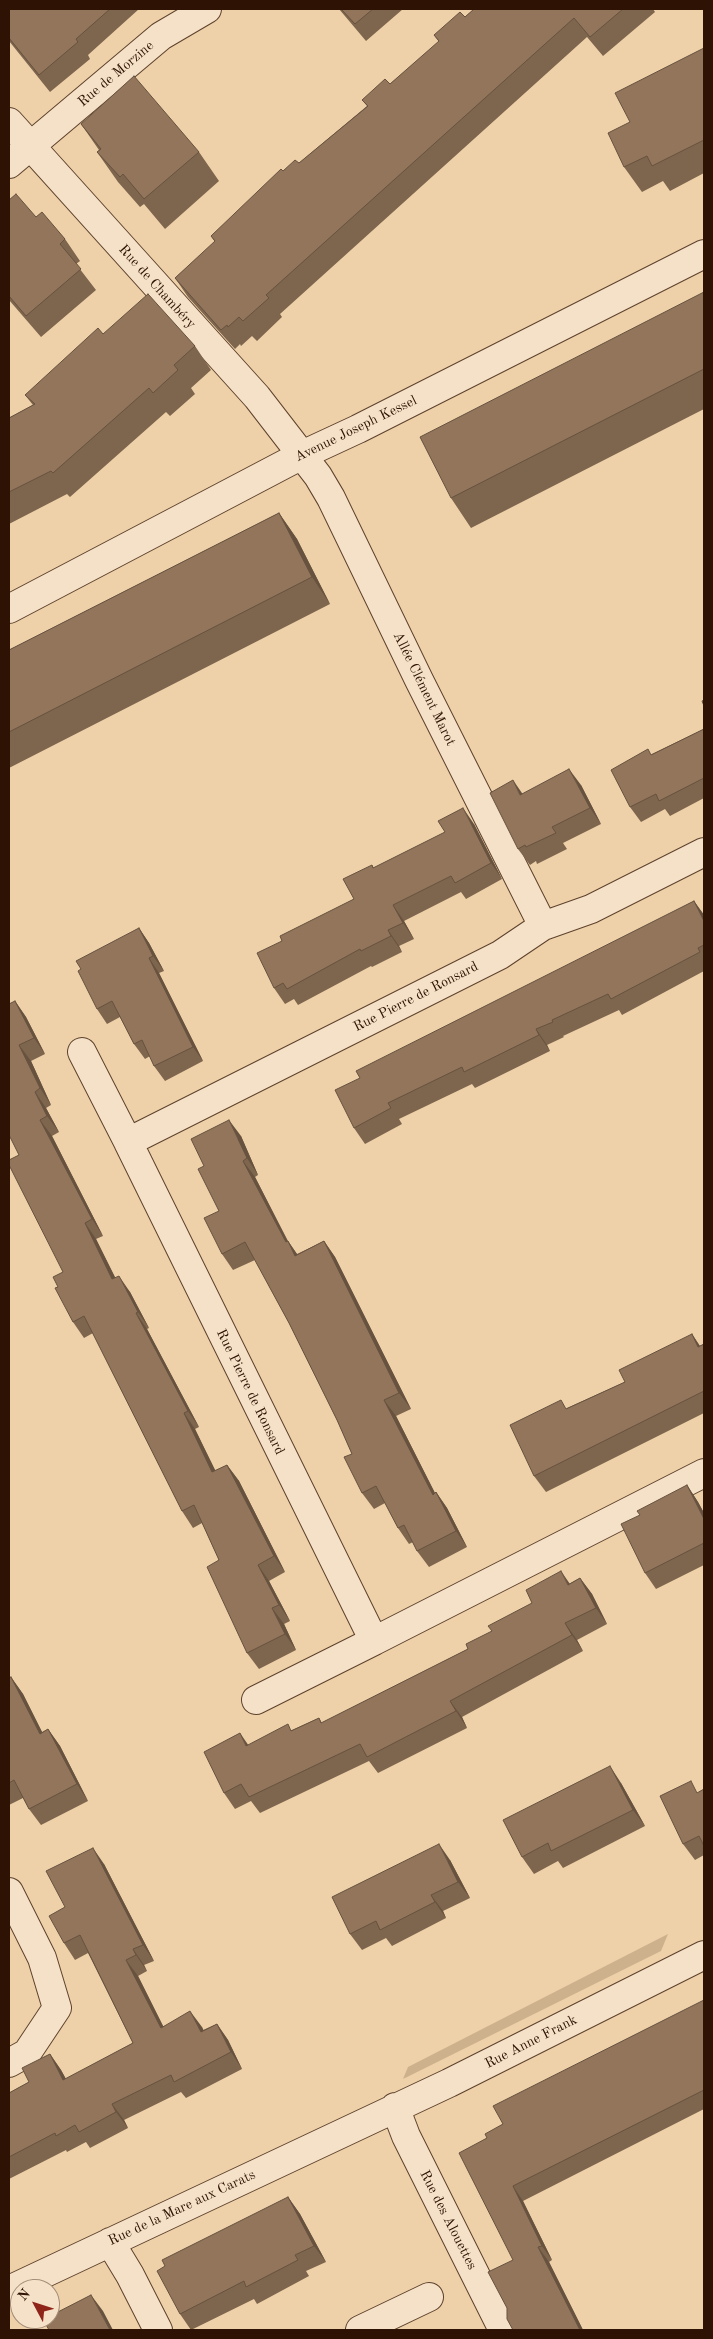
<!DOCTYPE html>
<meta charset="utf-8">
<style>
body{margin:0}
#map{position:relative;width:713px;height:2339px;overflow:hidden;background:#eed1a9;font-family:"Old Standard TT",serif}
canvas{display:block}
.frame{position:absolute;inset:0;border:10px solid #2e1204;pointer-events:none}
.north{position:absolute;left:10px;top:2279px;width:50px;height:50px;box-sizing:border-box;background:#f4e1c7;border:1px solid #a58e79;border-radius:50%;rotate:310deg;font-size:14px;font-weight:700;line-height:20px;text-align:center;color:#2e1204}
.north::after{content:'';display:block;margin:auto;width:18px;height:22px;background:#8f2418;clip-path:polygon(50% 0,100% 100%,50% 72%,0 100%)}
</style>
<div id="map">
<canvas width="713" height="2339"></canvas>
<div class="frame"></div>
<div class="north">N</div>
</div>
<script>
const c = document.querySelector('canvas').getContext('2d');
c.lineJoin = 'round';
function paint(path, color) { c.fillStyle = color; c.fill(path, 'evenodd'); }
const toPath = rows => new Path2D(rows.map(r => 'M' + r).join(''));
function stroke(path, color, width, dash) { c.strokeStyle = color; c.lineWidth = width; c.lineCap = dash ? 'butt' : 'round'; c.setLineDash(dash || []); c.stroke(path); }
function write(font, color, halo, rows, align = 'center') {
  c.font = font + ' "Old Standard TT",serif'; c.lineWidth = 5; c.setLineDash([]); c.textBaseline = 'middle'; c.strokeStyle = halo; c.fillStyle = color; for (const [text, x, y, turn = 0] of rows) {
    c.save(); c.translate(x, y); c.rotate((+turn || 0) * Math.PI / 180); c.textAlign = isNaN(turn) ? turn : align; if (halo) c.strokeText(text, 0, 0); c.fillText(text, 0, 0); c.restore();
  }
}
const green = toPath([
 [668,1934,661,1951,403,2079,408,2067]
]);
const minor = toPath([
 [9,122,257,397,318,476,331,498,419,680,543,926],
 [9,164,161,36,207,9],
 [9,609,302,455,358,429,704,254],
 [704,852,591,909,543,926,500,955,128,1142,374,1641,704,1473],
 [82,1052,128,1142],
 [256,1700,374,1641],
 [9,1892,42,1958,57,2008,27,2053,9,2063],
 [395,2107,406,2136,503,2330],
 [110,2242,130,2275,158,2330],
 [9,2290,449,2083,704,1955],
 [360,2330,429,2297]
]);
const wall = toPath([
 [11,9,139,9,88,55,90,59,50,92,9,41,9,11],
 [339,9,403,9,366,41],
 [474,9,653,9,655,12,603,56,587,37,280,314,282,317,257,341,252,336,241,346,240,344,235,349,188,297,175,278,215,242,211,236,283,171,299,163,367,106,362,100,390,84,439,42,434,35,465,17],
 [704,48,704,173,670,191,663,181,642,192,624,167,630,122],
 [81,124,199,152,219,181,165,229,144,204,140,207,118,182,97,152,99,150],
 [9,200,36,217,65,239,80,261,76,264,96,290,41,337,9,300],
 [704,292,704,409,471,528,451,498],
 [103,334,195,346,211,370,191,388,195,394,170,416,166,412,70,497,67,494,9,524,9,418,33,405,25,395],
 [279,513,297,539,330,604,9,768,9,650],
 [704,729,704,798,670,816,665,809,641,822,630,807,652,754],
 [581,785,601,824,563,843,567,849,537,864,536,861,530,865,518,849,522,794],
 [474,824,502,879,466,899,461,892,404,921,414,939,399,946,402,952,372,967,371,966,298,1005,294,999,285,1004,274,988,282,941,354,899,372,865,374,868],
 [694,901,704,915,704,971,622,1015,619,1010,563,1036,564,1037,547,1045,550,1051,475,1088,472,1084,399,1119,402,1124,365,1144,354,1128,360,1078],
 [139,928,149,943,164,971,159,973,203,1061,165,1081,154,1066,150,1056,145,1059,134,1044,120,1017,107,1024,97,1009],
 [15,1001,26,1017,45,1054,31,1061,51,1105,46,1108,59,1132,52,1136,103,1236,96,1239,115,1278,130,1292,149,1328,147,1329,199,1427,195,1429,215,1471,227,1465,239,1481,285,1572,269,1581,290,1621,284,1624,296,1650,259,1669,247,1653,219,1560,202,1523,193,1528,182,1511,93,1333,84,1338,73,1322,58,1287,63,1272,19,1155],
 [241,1136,258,1175,255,1177,288,1241,297,1254,324,1241,335,1257,411,1409,396,1416,435,1493,436,1492,447,1508,467,1547,429,1567,417,1551,413,1542,409,1544,398,1528,385,1503,374,1509,362,1493,352,1454,337,1420,289,1323,255,1260,233,1270,222,1254,219,1211,204,1166],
 [692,1334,700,1346,704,1344,704,1413,546,1492,534,1476,567,1408,625,1382],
 [687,1485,698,1502,704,1513,704,1565,656,1589,645,1573,640,1515],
 [580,1578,592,1594,607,1624,577,1640,583,1651,462,1717,467,1728,378,1773,369,1761,260,1813,251,1801,235,1809,224,1793,249,1745,292,1730,319,1718,322,1723,468,1649,492,1631,532,1603],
 [9,1676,10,1678,11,1677,23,1694,42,1732,48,1729,60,1746,88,1801,41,1825,29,1809,23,1798,9,1805],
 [621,1783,645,1826,563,1868,558,1861,534,1874,522,1857],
 [704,1789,704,1855,695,1860,683,1844,699,1792],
 [450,1860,470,1898,443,1911,446,1918,392,1946,386,1938,362,1950,350,1934],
 [104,1864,154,1961,144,1965,147,1971,138,1976,163,2026,202,2027,203,2030,217,2024,228,2040,242,2069,186,2098,181,2092,124,2120,128,2128,90,2148,86,2142,67,2152,66,2150,9,2179,9,2093,29,2082,50,2054,61,2070,66,2079,133,2043,88,1953,75,1960,64,1943,65,1907],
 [704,2000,704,2109,523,2201,552,2260,549,2262,583,2330,513,2330,513,2260,487,2138,503,2124],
 [288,2197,300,2214,326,2262,306,2271,309,2276,257,2304,254,2299,191,2330,180,2314]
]);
const shadedWall = toPath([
 [279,513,297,539,330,604,312,577],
 [569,769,581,785,601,824,590,808],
 [513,780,524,796,520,795],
 [463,808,474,824,502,879,491,863],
 [694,901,704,915,704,921],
 [393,905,404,921,414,939,403,923],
 [139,928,149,943,164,971,153,956],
 [388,930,399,946,402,952,391,936],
 [149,958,159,973,203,1061,193,1047],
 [15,1001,26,1017,45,1054,34,1038],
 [536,1029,547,1045,550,1051,539,1035],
 [19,1045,31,1061,51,1105,40,1088],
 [35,1092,46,1108,59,1132,47,1116],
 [40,1120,52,1136,103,1236,92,1219],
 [229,1120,241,1136,258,1175,247,1158],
 [243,1161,255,1177,289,1244,288,1241,299,1257,306,1272,286,1242],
 [85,1223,96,1239,124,1295,112,1279],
 [324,1241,335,1257,411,1409,399,1393],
 [119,1276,130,1292,149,1328,138,1312],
 [136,1313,147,1329,199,1427,188,1411],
 [692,1334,703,1351,698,1347],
 [384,1400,396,1416,444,1511,433,1495],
 [184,1413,195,1429,224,1488,212,1472],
 [227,1465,239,1481,285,1572,274,1556],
 [687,1485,698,1502,704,1513,704,1519],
 [436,1492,447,1508,467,1547,456,1531],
 [258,1565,269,1581,290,1621,279,1605],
 [561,1571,572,1587,568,1585],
 [580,1578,592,1594,607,1624,596,1608],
 [272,1608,284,1624,296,1650,285,1634],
 [565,1623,577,1640,583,1651,572,1635],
 [11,1677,23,1694,51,1750,40,1734],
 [450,1701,462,1717,467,1728,456,1711],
 [48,1729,60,1746,88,1801,77,1784],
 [240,1733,251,1749,246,1746],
 [610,1766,621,1783,645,1826,633,1810],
 [439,1844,450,1860,470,1898,458,1882],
 [93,1848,104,1864,154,1961,143,1945],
 [431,1895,443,1911,446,1918,435,1902],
 [133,1949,144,1965,147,1971,136,1955],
 [126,1960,138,1976,172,2044,161,2028],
 [190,2011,202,2027,212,2048,201,2032],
 [217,2024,228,2040,242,2069,231,2052],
 [50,2054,61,2070,75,2096,63,2080],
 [112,2104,124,2120,128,2128,116,2112],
 [513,2186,523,2201,552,2260,542,2246],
 [288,2197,300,2214,326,2262,314,2246],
 [538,2247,549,2262,583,2330,580,2330],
 [91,2295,103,2311,113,2330,110,2330]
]);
const building = toPath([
 [11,9,110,9,76,39,78,42,39,75,9,38,9,11,11,9],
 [341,9,373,9,355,24,341,9],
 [474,9,623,9,590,37,574,18,266,295,269,298,243,321,239,317,228,327,227,325,221,330,175,278,215,241,211,236,281,169,283,171,295,160,299,163,368,106,362,100,385,79,390,84,439,41,434,35,460,12,465,17,474,9],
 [704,48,704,140,652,166,647,156,624,167,608,133,630,122,615,93,704,48],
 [134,76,199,152,144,199,123,174,120,177,97,152,101,149,81,124,134,76],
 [16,194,36,217,42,212,65,239,60,244,81,269,26,316,9,296,9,200,16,194],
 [704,292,704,369,451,498,420,437,704,292],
 [148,294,195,346,174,365,178,370,153,393,149,388,53,473,51,471,9,492,9,418,35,404,25,395,98,328,103,334,148,294],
 [279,513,312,577,9,732,9,650,279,513],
 [704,700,704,706,702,701,704,700],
 [704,729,704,778,659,801,656,794,630,807,611,770,648,749,651,755,704,729],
 [569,769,590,808,552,827,556,833,526,847,525,845,518,849,490,793,513,780,520,795,569,769],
 [463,808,491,863,455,883,451,876,393,905,403,923,388,930,391,936,361,951,360,949,287,989,283,983,274,988,257,953,282,941,280,936,354,899,343,879,372,865,373,868,445,832,438,821,463,808],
 [694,901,704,921,704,945,698,948,700,952,611,999,608,994,552,1020,553,1022,536,1029,539,1035,464,1072,462,1067,388,1103,391,1108,354,1128,335,1090,360,1078,356,1071,694,901],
 [139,928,153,956,149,958,193,1047,154,1066,142,1040,134,1044,112,1001,97,1009,78,971,81,969,76,961,139,928],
 [15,1001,34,1038,19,1045,40,1088,35,1092,47,1116,40,1120,92,1219,85,1223,112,1279,119,1276,138,1312,136,1313,188,1411,184,1413,212,1472,227,1465,274,1556,258,1565,279,1605,272,1608,285,1634,247,1653,207,1567,219,1560,194,1505,182,1511,84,1316,73,1322,55,1288,58,1287,53,1277,63,1272,9,1165,9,1160,19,1155,9,1135,9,1004,15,1001],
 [229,1120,247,1158,243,1161,286,1242,288,1241,295,1256,324,1241,399,1393,384,1400,433,1495,436,1492,456,1531,417,1551,404,1525,398,1528,376,1486,362,1493,344,1457,352,1454,337,1420,289,1323,245,1242,222,1254,204,1218,219,1211,198,1169,204,1166,191,1139,229,1120],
 [692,1334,698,1347,704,1344,704,1391,534,1476,510,1425,561,1400,566,1409,625,1382,619,1370,692,1334],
 [687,1485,704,1519,704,1543,645,1573,621,1524,640,1515,637,1511,687,1485],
 [561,1571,568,1585,580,1578,596,1608,565,1623,572,1635,450,1701,456,1711,367,1757,360,1744,249,1797,241,1784,224,1793,204,1752,240,1733,246,1746,288,1724,291,1731,319,1718,321,1723,468,1649,466,1644,492,1631,488,1626,532,1603,526,1590,561,1571],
 [11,1677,40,1734,48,1729,77,1784,29,1809,14,1780,9,1783,9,1678,11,1677],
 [610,1766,633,1810,551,1851,548,1843,522,1857,503,1820,610,1766],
 [691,1781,697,1793,704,1789,704,1846,699,1836,683,1844,660,1796,691,1781],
 [439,1844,458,1882,431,1895,435,1902,380,1930,376,1921,350,1934,332,1897,439,1844],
 [93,1848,143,1945,133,1949,136,1955,126,1960,161,2028,190,2011,201,2032,217,2024,231,2052,174,2082,171,2075,112,2104,116,2112,79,2132,75,2125,56,2136,55,2133,9,2157,9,2093,29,2082,22,2068,50,2054,63,2080,133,2043,80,1935,64,1943,49,1916,65,1907,46,1871,93,1848],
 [704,2000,704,2090,513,2186,542,2246,538,2247,580,2330,513,2330,507,2319,507,2308,488,2272,513,2260,459,2153,487,2138,485,2134,503,2124,493,2106,704,2000],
 [288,2197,314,2246,295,2255,298,2260,246,2287,244,2281,180,2314,157,2271,165,2266,162,2260,288,2197],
 [91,2295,110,2330,49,2330,43,2319,50,2319,50,2316,91,2295]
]);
const streetNames = [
 ["Rue de Morzine",116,74,-40],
 ["Rue de Chambéry",157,287,48],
 ["Avenue Joseph Kessel",356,429,-26],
 ["Allée Clément Marot",424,689,64],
 ["Rue Pierre de Ronsard",416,997,-27],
 ["Rue Pierre de Ronsard",250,1392,64],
 ["Rue Anne Frank",531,2042,-27],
 ["Rue de la Mare aux Carats",182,2208,-25],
 ["Rue des Alouettes",448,2220,63]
];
paint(green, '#cdb18d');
stroke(minor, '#5e422d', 30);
stroke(minor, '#f4e1c7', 28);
paint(wall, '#7e654d');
paint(shadedWall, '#66523f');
paint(building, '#92755a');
stroke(building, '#66523f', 1);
write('14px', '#2e1204', '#f4e1c7', streetNames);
</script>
